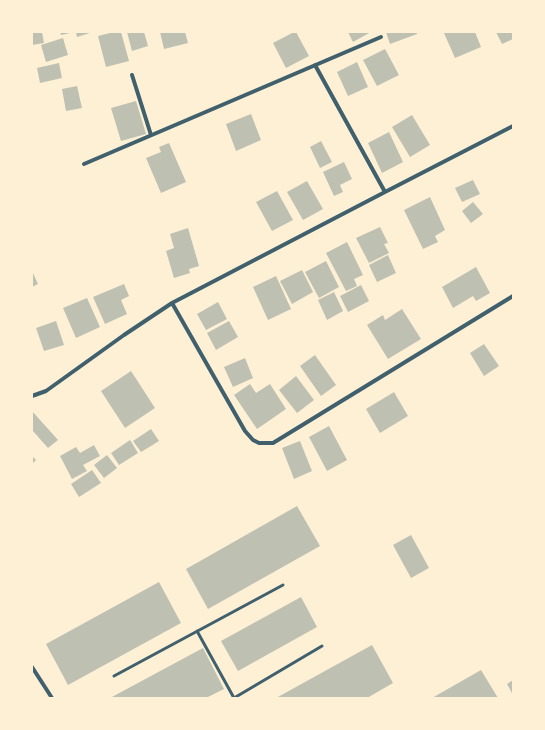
<!DOCTYPE html>
<style>
body{margin:0}
#map{position:relative;width:545px;height:730px;overflow:hidden;background:#fdf0d5;font-family:Roboto,sans-serif}
canvas{display:block}
.frame{position:absolute;inset:0;border:33px solid #fdf0d5;pointer-events:none}
</style>
<div id="map">
<canvas width="545" height="730"></canvas>
<div class="frame"></div>
</div>
<script>
const c = document.querySelector('canvas').getContext('2d');
c.lineJoin = 'round';
function paint(path, color) { c.fillStyle = color; c.fill(path, 'evenodd'); }
const toPath = rows => new Path2D(rows.map(r => 'M' + r).join(''));
function stroke(path, color, width, dash) { c.strokeStyle = color; c.lineWidth = width; c.lineCap = dash ? 'butt' : 'round'; c.setLineDash(dash || []); c.stroke(path); }
const building = toPath([
 [32,32,42,32,44,43,32,45],
 [60,32,70,32,70,33,61,35],
 [76,32,93,32,77,37],
 [114,32,121,32,129,61,106,67,98,36],
 [127,32,144,32,148,46,132,51],
 [160,32,185,32,188,43,164,49],
 [294,32,296,32,309,56,286,68,273,43],
 [348,32,371,32,353,42],
 [386,32,417,32,417,34,390,44],
 [448,32,475,32,481,47,455,58,444,33],
 [496,32,513,32,513,39,502,44],
 [63,38,68,55,46,62,41,45],
 [385,49,399,75,377,86,363,60],
 [357,62,368,87,348,96,337,72],
 [59,63,62,78,40,83,37,68],
 [77,86,82,108,66,111,62,89],
 [136,101,146,134,121,141,111,108],
 [251,114,261,140,236,151,226,124],
 [412,115,430,145,410,157,392,127],
 [389,132,403,162,382,173,368,143],
 [321,141,332,162,320,168,310,147],
 [169,143,186,182,161,193,146,158,161,152,159,147],
 [344,162,352,179,340,185,343,192,334,196,323,172],
 [473,180,480,194,462,202,455,188],
 [307,181,323,209,303,220,287,192],
 [277,191,293,220,272,231,256,202],
 [430,197,445,230,435,236,438,242,423,249,404,210],
 [473,202,483,214,471,223,462,211],
 [380,227,388,243,384,244,389,253,369,263,356,238],
 [188,228,199,266,189,269,190,273,174,278,166,251,174,248,170,234],
 [347,242,363,275,354,279,357,286,346,291,326,253],
 [388,255,396,273,377,282,369,265],
 [326,261,339,287,319,298,305,272],
 [476,267,490,293,476,301,473,296,453,308,442,287],
 [302,270,313,292,292,304,280,281],
 [32,271,38,284,32,287],
 [276,276,291,309,268,320,253,287],
 [124,284,129,296,121,300,127,314,105,324,93,297],
 [361,285,369,301,348,312,340,296],
 [334,292,343,311,327,320,318,300],
 [87,298,100,327,76,338,63,308],
 [218,302,227,319,206,330,197,314],
 [402,309,421,339,388,359,367,325,383,315,385,320],
 [56,321,64,345,44,351,36,328],
 [229,321,238,337,216,350,207,333],
 [484,344,499,366,484,376,470,353],
 [315,355,336,385,321,396,300,366],
 [245,358,253,378,233,387,224,367],
 [131,371,155,408,125,428,101,391],
 [296,376,314,400,297,413,279,390],
 [250,384,256,393,270,384,286,409,257,429,234,395],
 [394,392,408,416,380,433,366,409],
 [32,411,58,440,48,448,32,430],
 [329,426,347,460,327,471,309,437],
 [151,429,159,441,141,452,133,441],
 [130,440,138,453,119,465,111,453],
 [300,441,312,471,294,479,282,448],
 [94,445,100,456,83,465,87,471,72,479,60,456,76,447,80,453],
 [107,455,117,468,104,478,94,465],
 [32,456,36,460,32,464],
 [92,470,101,483,79,497,71,484],
 [297,506,320,546,208,609,186,569],
 [411,535,429,568,411,578,393,545],
 [159,582,181,623,68,685,46,644],
 [301,597,317,627,238,671,221,641],
 [372,645,393,683,367,698,276,698],
 [203,648,224,689,206,698,110,698],
 [481,670,498,698,432,698],
 [513,680,513,695,507,684]
]);
const service = toPath([
 [197,631,234,698],
 [114,676,283,585],
 [234,698,322,646]
]);
const minor = toPath([
 [315,65,385,192],
 [132,75,151,135],
 [84,164,381,37],
 [172,303,245,431,253,440,259,443,273,443,513,296],
 [32,396,46,391,124,335,172,303,385,192,513,126],
 [32,667,52,698]
]);
paint(building, '#bec0b2');
stroke(service, '#3f606c', 3);
stroke(minor, '#3f606c', 4);
</script>
